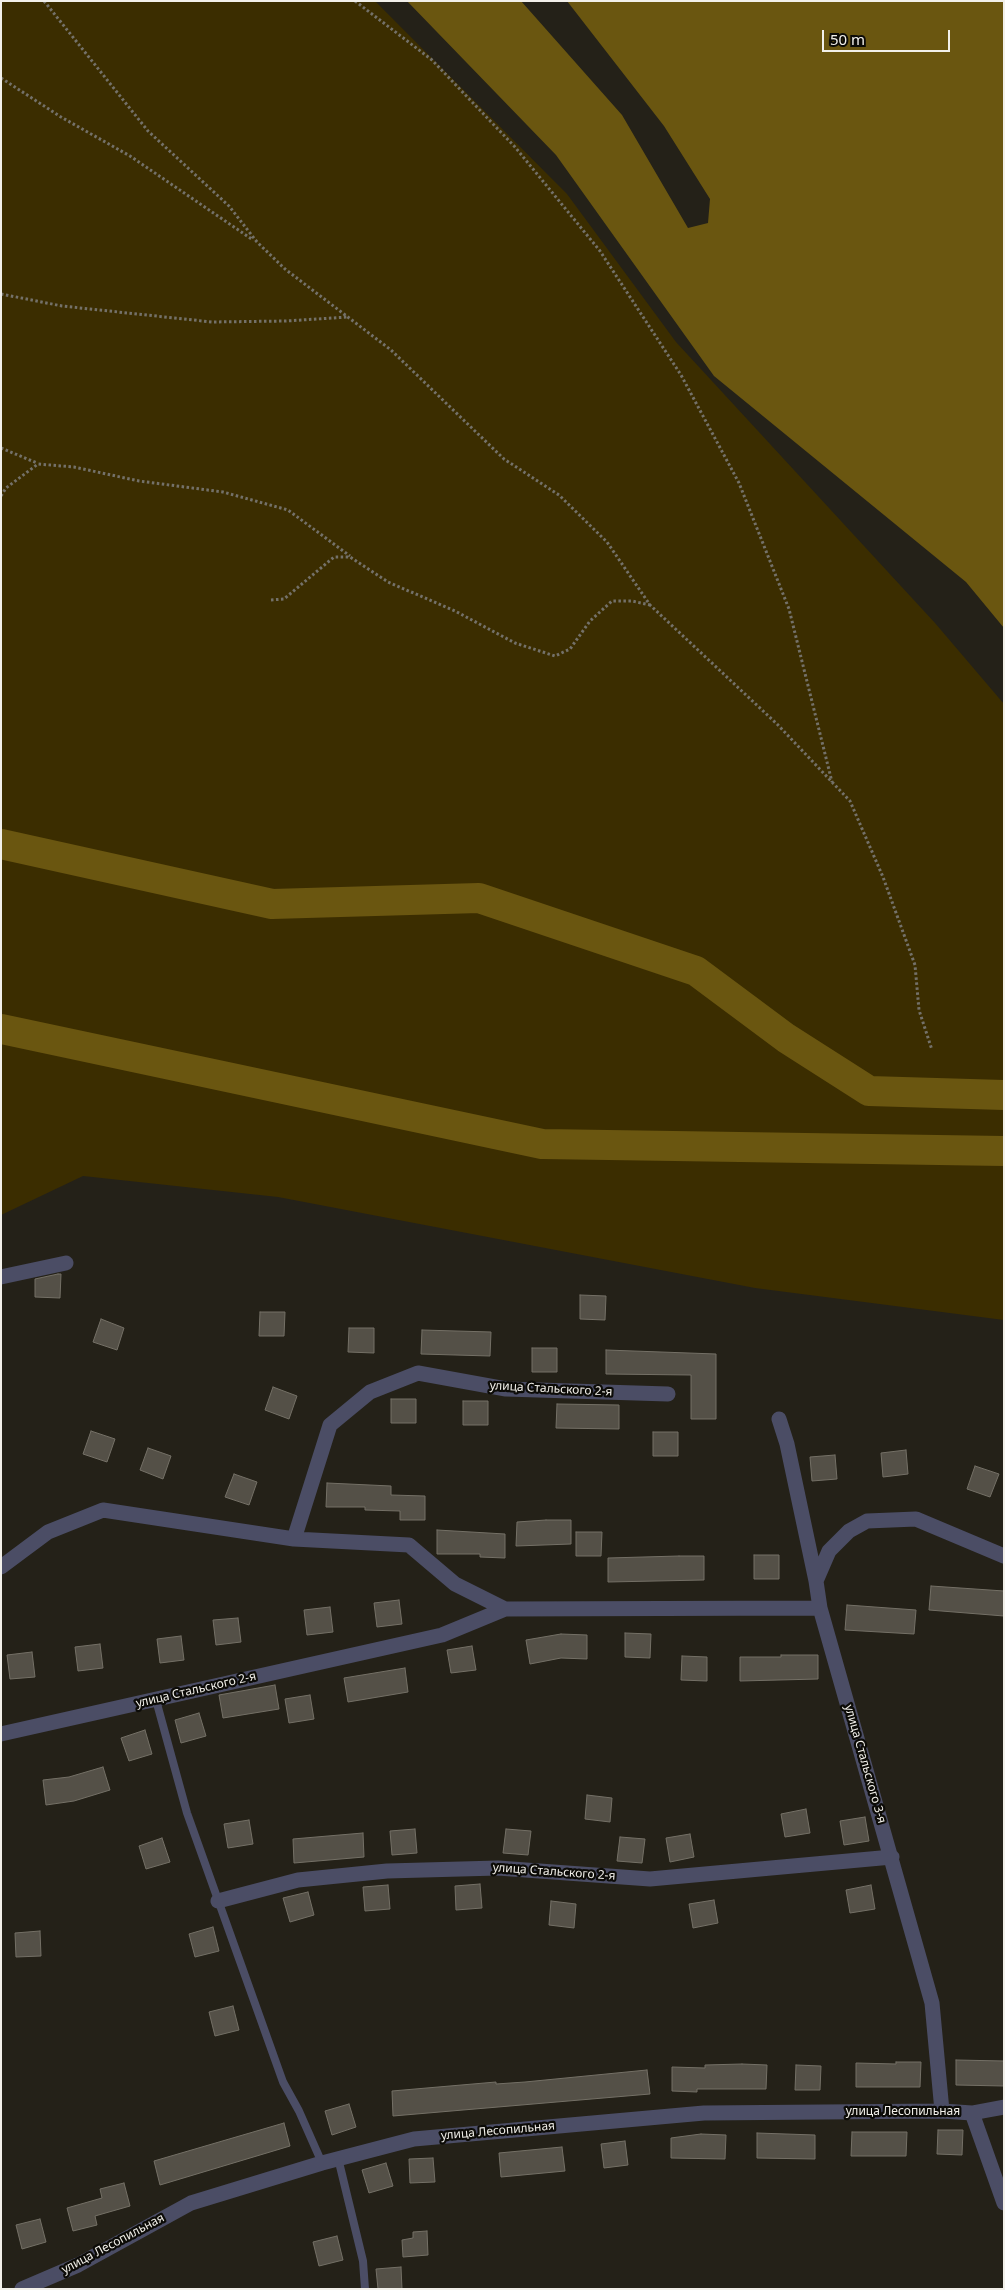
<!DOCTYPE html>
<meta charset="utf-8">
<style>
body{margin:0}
#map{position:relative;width:1005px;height:2290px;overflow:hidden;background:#242118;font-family:"Noto Sans",sans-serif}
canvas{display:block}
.frame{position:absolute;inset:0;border:2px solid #f2f0ea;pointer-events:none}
.scale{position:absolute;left:822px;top:30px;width:128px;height:22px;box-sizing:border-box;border:2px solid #f2f0ea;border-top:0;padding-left:6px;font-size:15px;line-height:18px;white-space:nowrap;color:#f2f0ea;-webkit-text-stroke:4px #0c0b07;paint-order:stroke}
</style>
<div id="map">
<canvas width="1005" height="2290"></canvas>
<div class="frame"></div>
<div class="scale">50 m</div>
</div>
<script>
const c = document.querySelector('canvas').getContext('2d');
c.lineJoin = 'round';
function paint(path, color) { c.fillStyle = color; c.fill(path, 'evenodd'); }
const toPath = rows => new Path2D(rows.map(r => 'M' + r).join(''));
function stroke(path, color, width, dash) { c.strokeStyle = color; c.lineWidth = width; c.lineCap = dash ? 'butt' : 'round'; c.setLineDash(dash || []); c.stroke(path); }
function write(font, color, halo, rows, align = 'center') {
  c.font = font + ' "Noto Sans",sans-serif'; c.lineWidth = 4.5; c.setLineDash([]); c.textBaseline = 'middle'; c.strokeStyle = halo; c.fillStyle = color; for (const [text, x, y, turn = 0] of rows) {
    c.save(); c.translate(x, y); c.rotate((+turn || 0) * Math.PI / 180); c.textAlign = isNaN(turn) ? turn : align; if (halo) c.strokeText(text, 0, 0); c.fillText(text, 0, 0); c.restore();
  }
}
const green = toPath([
 [1,1,375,1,567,194,676,342,935,623,1004,704,1004,1320,755,1288,278,1197,83,1176,1,1215]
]);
const water = toPath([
 [407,1,521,1,622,115,688,228,708,223,710,199,664,126,567,1,1004,1,1004,628,966,582,714,376,556,155]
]);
const river = toPath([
 [1,844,272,904,479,898,696,971,786,1038,869,1091,1004,1095],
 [1,1029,542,1144,1004,1151]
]);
const building = toPath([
 [58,1274,61,1274,60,1298,35,1297,35,1279,58,1274],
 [580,1295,606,1296,605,1320,580,1319,580,1295],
 [260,1312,285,1312,284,1336,259,1336,260,1312],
 [101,1319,124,1328,117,1350,93,1342,101,1319],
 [349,1328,374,1328,374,1353,348,1352,349,1328],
 [422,1330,491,1332,490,1356,421,1354,422,1330],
 [532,1348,557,1348,557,1372,532,1372,532,1348],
 [606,1350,716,1354,716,1419,691,1419,691,1375,606,1374,606,1350],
 [273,1387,297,1396,289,1419,265,1410,273,1387],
 [391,1399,416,1399,416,1423,391,1423,391,1399],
 [463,1401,488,1401,488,1425,463,1425,463,1401],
 [557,1404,619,1405,619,1429,556,1428,557,1404],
 [91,1431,115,1439,107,1462,83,1454,91,1431],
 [653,1432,678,1432,678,1456,653,1456,653,1432],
 [148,1448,171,1456,163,1479,140,1470,148,1448],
 [906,1450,908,1474,883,1477,881,1453,906,1450],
 [835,1455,837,1479,812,1481,810,1457,835,1455],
 [975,1466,999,1474,990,1497,967,1489,975,1466],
 [234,1474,257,1482,249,1505,225,1497,234,1474],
 [327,1483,391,1486,391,1495,425,1496,425,1520,400,1520,400,1511,365,1510,365,1507,326,1507,327,1483],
 [546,1520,571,1520,571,1544,516,1546,517,1522,546,1520],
 [437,1530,505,1534,505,1558,480,1557,480,1554,437,1554,437,1530],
 [576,1532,602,1532,601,1556,576,1556,576,1532],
 [754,1555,779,1555,779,1579,754,1579,754,1555],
 [679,1556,704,1556,704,1580,608,1582,608,1558,679,1556],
 [931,1586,1004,1591,1004,1616,929,1610,931,1586],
 [399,1600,402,1624,377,1627,374,1603,399,1600],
 [847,1605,916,1610,914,1634,845,1630,847,1605],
 [330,1607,333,1632,307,1635,304,1610,330,1607],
 [238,1618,241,1642,216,1645,213,1620,238,1618],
 [625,1633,651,1634,650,1658,625,1657,625,1633],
 [561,1634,587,1635,587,1659,561,1658,530,1664,526,1640,561,1634],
 [181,1636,184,1660,160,1663,157,1639,181,1636],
 [100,1644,103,1668,78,1671,75,1647,100,1644],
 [472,1646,476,1670,451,1673,447,1650,472,1646],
 [32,1652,35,1677,10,1679,7,1655,32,1652],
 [781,1655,818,1655,818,1679,740,1681,740,1657,781,1657,781,1655],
 [682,1656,707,1657,707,1681,681,1680,682,1656],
 [405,1668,408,1692,348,1702,344,1678,405,1668],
 [275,1685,279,1709,223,1718,219,1695,275,1685],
 [310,1695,314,1719,289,1723,285,1699,310,1695],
 [199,1713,206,1736,181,1743,175,1720,199,1713],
 [145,1730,152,1754,129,1761,121,1738,145,1730],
 [103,1767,110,1790,74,1801,46,1805,43,1780,69,1777,103,1767],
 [587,1795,612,1798,610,1822,585,1819,587,1795],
 [806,1809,810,1833,785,1837,781,1814,806,1809],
 [865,1817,869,1841,844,1845,840,1821,865,1817],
 [249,1820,253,1844,228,1848,224,1824,249,1820],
 [415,1829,417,1853,392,1855,390,1831,415,1829],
 [506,1829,531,1831,528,1855,503,1853,506,1829],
 [363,1833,364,1857,294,1863,293,1839,363,1833],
 [690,1834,694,1857,670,1862,666,1838,690,1834],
 [620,1837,645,1839,642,1863,617,1861,620,1837],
 [162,1838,170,1862,146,1869,139,1846,162,1838],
 [480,1884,482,1908,456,1910,455,1886,480,1884],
 [388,1885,390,1909,365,1911,363,1887,388,1885],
 [871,1885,875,1909,850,1913,846,1890,871,1885],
 [308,1892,314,1915,290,1922,283,1898,308,1892],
 [714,1900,718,1923,693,1928,689,1904,714,1900],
 [551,1901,576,1904,574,1928,549,1925,551,1901],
 [213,1927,219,1951,195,1957,189,1934,213,1927],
 [40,1931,41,1956,16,1957,15,1933,40,1931],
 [233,2006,239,2030,215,2036,209,2012,233,2006],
 [956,2060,1004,2061,1004,2086,956,2085,956,2060],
 [896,2062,921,2062,920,2087,856,2087,856,2063,896,2064,896,2062],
 [742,2064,767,2065,766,2089,697,2089,697,2092,672,2091,672,2067,705,2068,705,2065,742,2064],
 [796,2065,821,2066,820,2090,795,2090,796,2065],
 [647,2070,650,2094,393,2116,392,2091,496,2082,496,2084,525,2082,647,2070],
 [349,2104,356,2127,332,2135,325,2111,349,2104],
 [284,2123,290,2146,160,2185,154,2161,284,2123],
 [938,2130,963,2130,962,2155,937,2154,938,2130],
 [852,2132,907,2132,906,2156,851,2156,852,2132],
 [757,2133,815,2135,815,2159,757,2158,757,2133],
 [701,2134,726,2135,725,2159,671,2158,671,2138,701,2134],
 [625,2141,628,2165,604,2168,601,2144,625,2141],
 [562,2147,565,2171,501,2177,499,2153,562,2147],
 [433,2158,435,2182,410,2183,409,2159,433,2158],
 [386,2163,393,2186,369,2193,362,2170,386,2163],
 [124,2183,130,2206,95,2216,97,2225,73,2231,67,2208,102,2198,100,2189,124,2183],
 [40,2219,46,2242,22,2249,16,2225,40,2219],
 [427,2231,428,2255,403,2257,402,2240,413,2238,413,2232,427,2231],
 [337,2236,343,2260,319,2266,313,2242,337,2236],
 [401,2267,402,2289,378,2289,376,2269,401,2267]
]);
const path = toPath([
 [44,1,148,131,229,206,257,242,285,269,391,350,504,459,559,495,607,542,650,605,777,724,850,801,883,877,915,965,919,1010,932,1050],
 [355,1,432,60,515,147,600,251,681,375,739,483,789,609,832,782],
 [1,78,61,117,130,156,253,240],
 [1,294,62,306,212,322,286,321,348,317],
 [1,448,37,463],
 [1,496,6,488,38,464,74,467,139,481,223,492,288,510,350,556],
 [271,600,284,599,334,557,350,557,388,582,455,611,515,643,555,656,570,649,590,621,612,601,632,601,650,605]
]);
const service = toPath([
 [156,1700,187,1813,283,2082,299,2111,322,2163],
 [338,2158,363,2261,365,2289]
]);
const minor = toPath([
 [1,1277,66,1263],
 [779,1419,787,1444,816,1581,820,1608,932,2003,942,2111],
 [294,1539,330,1425,370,1392,418,1373,506,1389,668,1394],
 [1,1567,48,1532,103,1510,294,1539,409,1545,455,1584,505,1609],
 [816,1581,829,1551,849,1531,867,1521,916,1519,1004,1556],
 [1,1734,442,1635,505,1609,820,1608],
 [218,1901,298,1880,387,1871,498,1868,650,1879,892,1857],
 [972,2113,1004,2203],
 [22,2289,78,2265,191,2203,322,2163,414,2139,704,2113,942,2111,972,2113,1004,2107]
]);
const streetNames = [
 ["улица Стальского 2-я",551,1389,3],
 ["улица Стальского 2-я",196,1690,-13],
 ["улица Стальского 3-я",865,1764,74],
 ["улица Стальского 2-я",554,1872,4],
 ["улица Лесопильная",903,2112],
 ["улица Лесопильная",498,2131,-5],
 ["улица Лесопильная",113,2244,-28]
];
paint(green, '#3b2d00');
paint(water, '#6a5610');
stroke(river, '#6a5610', 30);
paint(building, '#545047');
stroke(building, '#747066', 1);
stroke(path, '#747169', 3, [2.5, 2.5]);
stroke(service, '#4b4d65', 8);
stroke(minor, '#4b4d65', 15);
write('12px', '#f2f0ea', '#0c0b07', streetNames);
</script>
